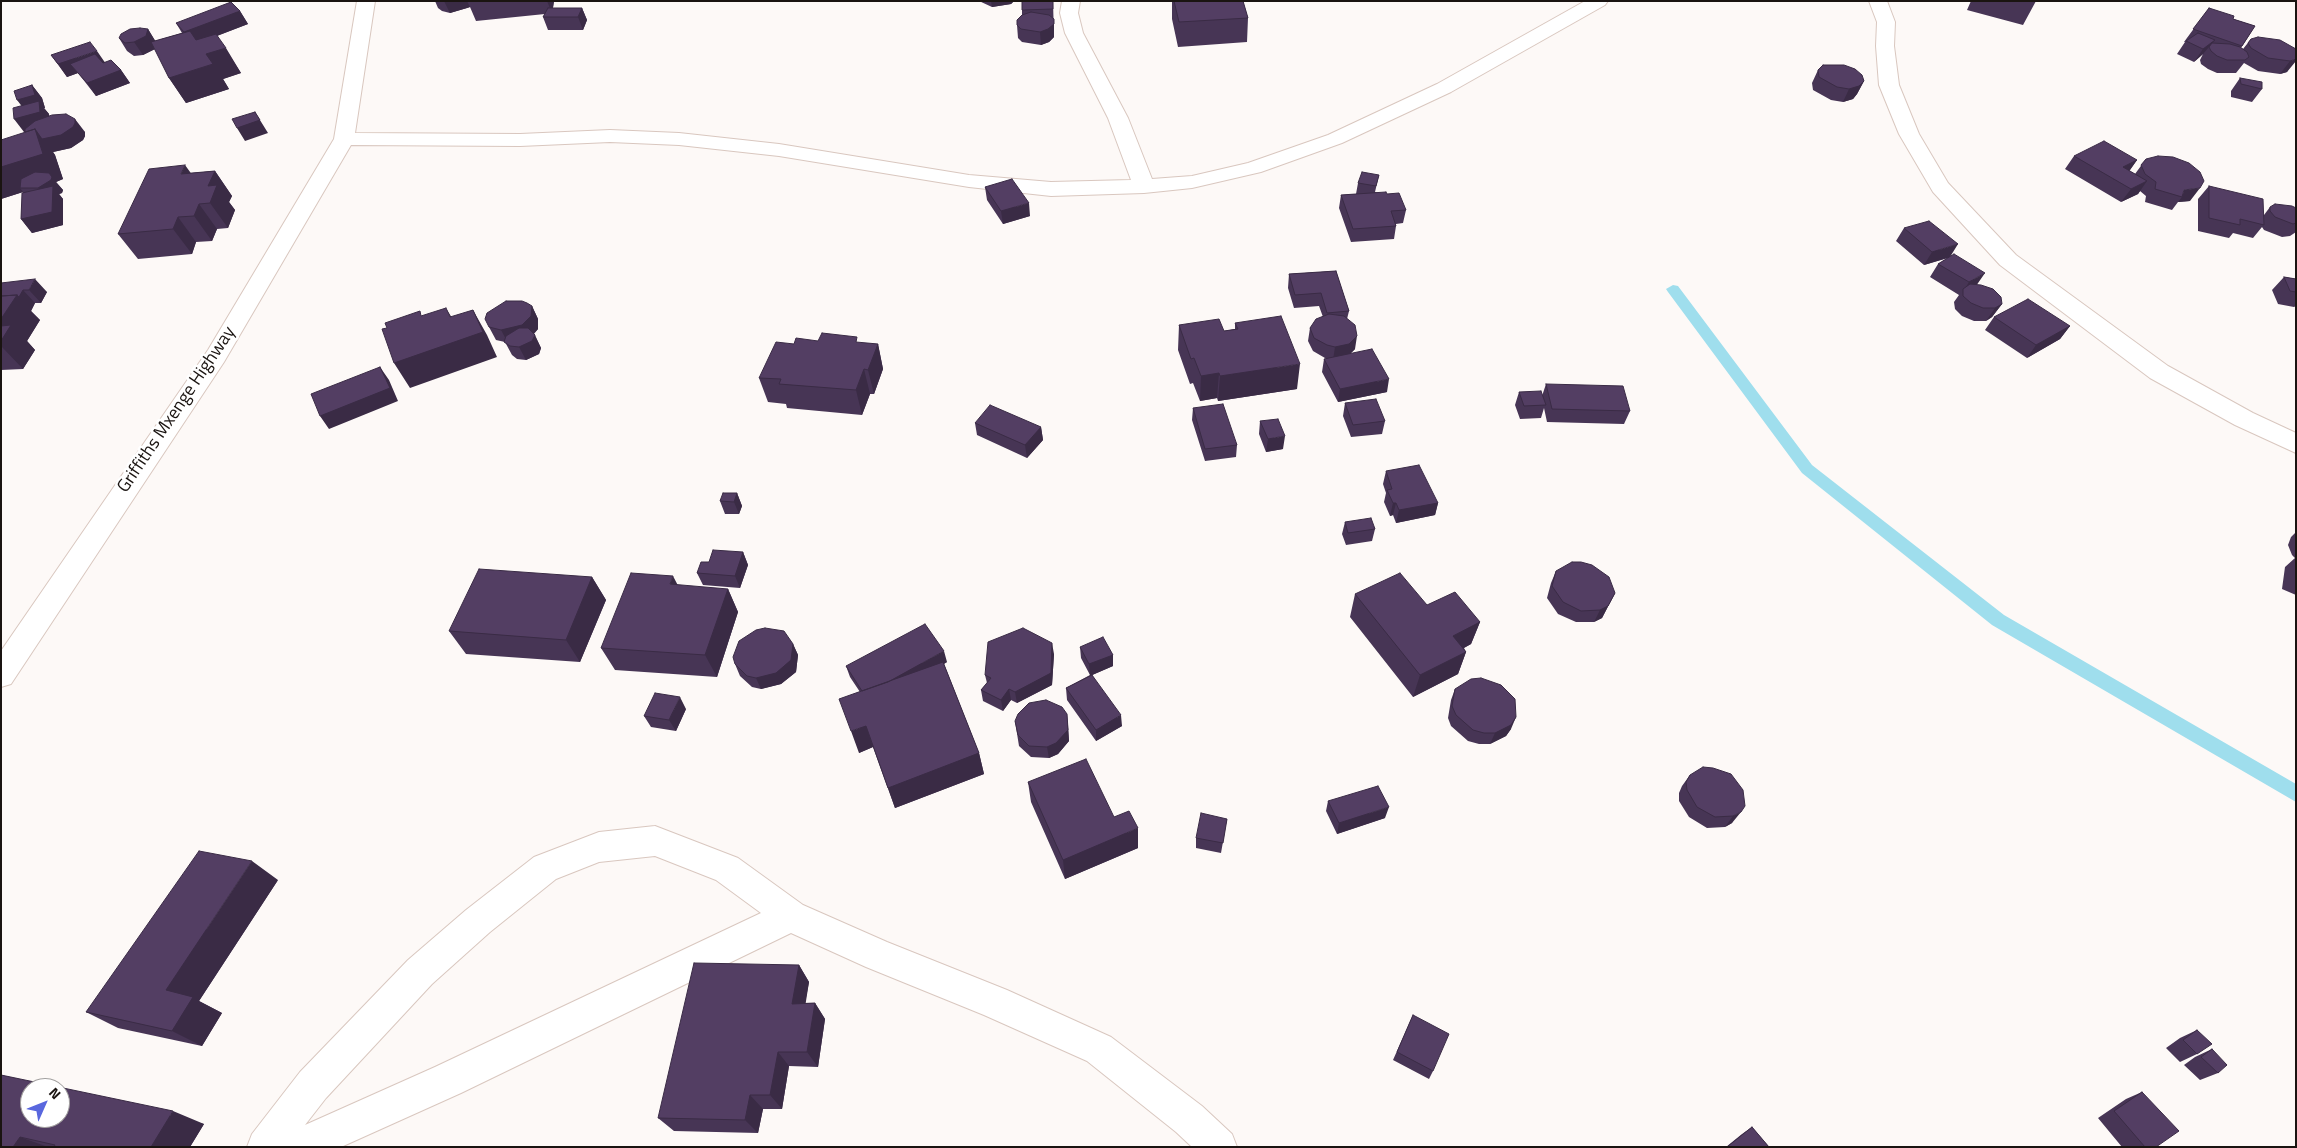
<!DOCTYPE html>
<style>
body{margin:0}
#map{position:relative;width:2297px;height:1148px;overflow:hidden;background:#fdf9f7;font-family:"Titillium Web",sans-serif}
canvas{display:block}
.frame{position:absolute;inset:0;border:2px solid #1a1411;pointer-events:none}
.north{position:absolute;left:20px;top:1078px;width:50px;height:50px;box-sizing:border-box;background:#fff;border:1px solid #a3a1a0;border-radius:50%;rotate:46deg;font-size:14px;font-weight:700;line-height:20px;text-align:center;color:#1a1411}
.north::after{content:'';display:block;margin:auto;width:18px;height:22px;background:#5967de;clip-path:polygon(50% 0,100% 100%,50% 72%,0 100%)}
</style>
<div id="map">
<canvas width="2297" height="1148"></canvas>
<div class="frame"></div>
<div class="north">N</div>
</div>
<script>
const c = document.querySelector('canvas').getContext('2d');
c.lineJoin = 'round';
const toPath = rows => new Path2D(rows.map(r => 'M' + r).join(''));
function paint(path, color) { c.fillStyle = color; c.fill(path, 'evenodd'); }
function stroke(path, color, width, dash) { c.strokeStyle = color; c.lineWidth = width; c.lineCap = dash ? 'butt' : 'round'; c.setLineDash(dash || []); c.stroke(path); }
function write(font, color, halo, rows, align = 'center') {
  c.font = font + ' "Titillium Web",sans-serif'; c.lineWidth = 5; c.setLineDash([]); c.textBaseline = 'middle'; c.strokeStyle = halo; c.fillStyle = color; for (const [text, x, y, turn = 0] of rows) {
    c.save(); c.translate(x, y); c.rotate((+turn || 0) * Math.PI / 180); c.textAlign = isNaN(turn) ? turn : align; if (halo) c.strokeText(text, 0, 0); c.fillText(text, 0, 0); c.restore();
  }
}
const stream = toPath([
 [1673,285,1678,286,1812,465,2004,615,2296,784,2296,802,1992,625,1802,473,1668,292,1666,289,1673,285]
]);
const minor = toPath([
 [357,1,375,1,355,133,520,134,610,130,679,133,779,144,969,175,1051,182,1131,180,1108,118,1065,33,1060,13,1062,1,1080,1,1078,13,1083,33,1128,118,1152,179,1192,176,1248,163,1328,135,1437,84,1585,1,1608,1,1605,5,1451,92,1342,143,1261,172,1192,188,1144,193,1051,196,969,187,779,156,679,145,610,142,520,146,351,145,224,362,11,684,1,687,1,651,208,350,334,139,357,1],
 [1869,1,1887,1,1895,22,1894,46,1899,85,1919,134,1948,183,2016,255,2168,366,2253,413,2296,433,2296,453,2235,425,2150,378,2000,265,1933,192,1899,134,1879,85,1876,46,1877,22,1869,1],
 [655,826,738,858,803,905,887,942,1007,990,1111,1037,1202,1106,1232,1134,1237,1147,1192,1147,1176,1132,1087,1061,984,1015,866,967,791,933,461,1093,341,1147,247,1147,252,1134,300,1072,408,960,466,910,534,857,599,832,655,826],
 [655,856,716,880,761,913,435,1067,305,1125,326,1098,432,984,490,932,556,879,599,862,655,856]
]);
const wall = toPath([
 [435,1,554,1,553,8,582,8,587,20,583,30,548,30,543,17,545,14,476,21,470,7,467,8,450,13,442,11,438,8],
 [979,1,1014,1,1011,4,992,7],
 [1053,1,1054,37,1049,42,1041,45,1022,42,1018,38,1017,25,1022,15,1022,10],
 [1172,1,1243,1,1248,18,1247,42,1178,47,1172,19],
 [1971,1,2036,1,2023,25,1967,10],
 [2209,8,2233,19,2255,26,2241,48,2243,49,2251,39,2296,49,2287,72,2280,74,2258,71,2244,63,2236,73,2217,73,2208,69,2201,64,2200,60,2203,54,2194,62,2177,54,2185,42,2184,42],
 [240,11,248,24,217,36,241,73,223,79,229,89,186,103,169,78,155,49,143,55,134,56,127,51,119,38,148,29,155,41,182,33,176,23],
 [51,55,105,62,121,70,130,83,96,96,78,73,67,77],
 [1818,70,1864,81,1857,94,1853,99,1843,102,1831,100,1813,90,1812,83],
 [2240,78,2262,89,2252,102,2231,97,2231,91],
 [32,85,42,98,45,108,44,108,49,114,49,116,85,132,85,136,83,140,71,148,53,152,55,155,63,179,56,182,63,190,62,193,59,194,63,199,63,225,32,233,21,219,23,192,1,199,25,132,24,132,22,106],
 [2074,156,2137,160,2129,171,2135,174,2146,159,2190,201,2178,202,2172,210,2145,202,2146,196,2140,191,2138,194,2121,202,2065,169],
 [215,171,232,196,229,202,235,210,228,228,217,229,212,241,196,242,192,254,138,259,118,234,191,173],
 [1379,175,1375,192,1387,194,1406,210,1403,223,1396,224,1396,226,1394,239,1351,242,1339,208,1341,195,1356,194,1358,183],
 [2209,186,2264,215,2270,207,2296,208,2296,232,2290,236,2282,237,2264,230,2262,227,2253,238,2233,233,2229,238,2198,231,2198,199],
 [985,187,1030,216,1003,224,987,200],
 [1904,228,1950,256,1977,285,2002,304,1992,317,1986,321,1974,321,1962,316,1955,309,1954,302,1959,295,1930,277,1938,264,1948,258,1924,265,1896,241],
 [1336,271,1349,311,1347,319,1355,349,1350,354,1387,392,1338,402,1322,372,1324,359,1327,359,1325,358,1313,351,1308,341,1310,328,1323,317,1319,306,1294,308,1288,288,1289,274],
 [2284,277,2296,279,2296,306,2294,307,2278,304,2272,290],
 [1,283,47,292,41,303,35,303,31,311,40,320,27,341,35,350,23,369,1,370],
 [532,306,538,319,538,329,534,334,541,348,539,354,526,360,517,359,512,355,505,342,496,340,489,327],
 [1994,317,2070,326,2060,339,2027,358,1985,330],
 [1235,323,1297,389,1218,401,1217,398,1200,401,1193,383,1190,384,1178,350,1179,325,1224,331,1235,329],
 [818,341,878,344,883,369,874,394,870,394,862,415,787,408,786,404,768,402,759,378,794,344],
 [1546,384,1630,411,1624,424,1547,422,1544,408,1541,418,1520,419,1515,405,1519,392,1542,396],
 [1345,403,1385,421,1382,434,1351,437,1343,416],
 [1193,408,1237,445,1236,457,1205,461,1192,420],
 [1260,421,1283,449,1266,452,1259,434],
 [975,423,1041,427,1043,440,1027,458,977,435],
 [1386,471,1438,503,1435,515,1396,523,1393,515,1390,516,1384,502,1386,493,1383,484],
 [737,493,742,506,739,514,725,514,720,501],
 [1345,522,1375,529,1372,541,1346,545,1342,534],
 [2296,532,2296,595,2282,589,2285,567,2295,558,2292,555,2288,545,2291,537],
 [743,552,748,565,740,588,703,585,697,573,709,562],
 [1556,571,1615,593,1602,618,1594,622,1576,622,1558,614,1547,598,1551,583],
 [592,577,606,600,580,662,466,654,449,631],
 [728,589,738,612,717,677,615,670,601,648],
 [1355,594,1427,605,1480,622,1471,644,1464,648,1466,652,1458,674,1413,697,1350,617],
 [793,644,798,655,796,672,781,684,761,689,752,687,740,676,735,664],
 [1080,647,1113,655,1113,666,1092,675,1122,726,1096,741,1067,700,1066,688,1090,675,1081,658],
 [1054,654,1052,685,1017,703,1011,700,1003,711,983,701,981,690,987,683,985,675],
 [947,662,944,664,979,753,984,774,895,808,873,747,859,753,860,692,850,677,846,666],
 [1455,689,1511,729,1506,736,1490,744,1479,744,1468,741,1451,726,1448,718,1451,700],
 [686,709,676,731,651,727,644,716],
 [1015,721,1068,725,1069,741,1058,754,1049,758,1031,757,1019,746],
 [1690,775,1743,790,1732,823,1725,827,1707,828,1689,817,1679,801,1679,793,1682,786],
 [1028,782,1114,817,1138,848,1065,879,1031,802],
 [1328,801,1385,818,1337,834,1326,811],
 [1227,819,1221,853,1196,848,1196,838],
 [278,880,199,1001,222,1013,202,1046,118,1028,86,1012],
 [799,965,809,982,805,1003,815,1003,825,1019,818,1067,789,1066,782,1109,763,1109,758,1133,674,1131,658,1118],
 [1413,1015,1433,1071,1429,1079,1393,1060],
 [2197,1030,2197,1054,2180,1062,2166,1048,2180,1038],
 [2212,1049,2218,1073,2200,1080,2184,1065,2195,1057],
 [1,1075,204,1124,190,1147,1,1147],
 [2142,1092,2156,1147,2122,1147,2098,1118,2126,1099],
 [1752,1127,1769,1147,1726,1147,1742,1134]
]);
const shadedWall = toPath([
 [444,1,467,1,470,7,467,8,450,13],
 [547,1,554,1,552,13],
 [991,1,1014,1,1011,4,992,7],
 [582,8,587,20,583,30,578,17],
 [240,11,248,24,198,43,206,54,226,48,241,73,223,79,229,89,186,103,169,78,211,65,184,32],
 [1054,19,1054,37,1049,42,1041,45,1040,32],
 [148,29,156,42,155,49,143,55,134,42],
 [2215,40,2203,54,2194,62,2203,49],
 [97,51,106,64,70,64,78,73,67,77,58,64],
 [2296,59,2296,61,2287,72,2280,74,2290,61],
 [121,70,130,83,96,96,87,83],
 [1864,81,1857,94,1853,99,1843,102,1849,89],
 [32,85,42,98,45,108,44,108,49,114,50,125,24,132,14,119,27,113,17,100],
 [255,112,268,133,245,141,237,128],
 [75,119,85,132,85,136,83,140,71,148,53,152,55,155,63,179,56,182,63,190,62,193,59,194,63,199,63,225,32,233,21,219,49,201,38,188,20,188,23,192,1,199,1,167,35,129],
 [2137,160,2128,173,2113,180,2123,167],
 [185,165,203,190,181,174],
 [215,171,232,196,229,202,235,210,228,228,210,203,208,186],
 [2147,181,2138,194,2121,202,2131,189],
 [2200,188,2190,201,2178,202,2182,197,2184,190],
 [1029,203,1030,216,1003,224,1001,211],
 [199,204,217,229,212,241,194,216],
 [178,217,196,242,192,254,173,229],
 [1958,244,1950,257,1924,265,1932,252],
 [1985,273,1976,286,1963,292,1969,282],
 [35,279,47,292,41,303,29,290],
 [23,290,35,303,31,311,40,320,27,341,35,350,23,369,1,346,1,319,17,295],
 [2002,304,1992,317,1986,321,1995,308],
 [532,306,538,319,538,329,529,338,508,343,501,330],
 [446,308,461,333,473,310,487,335,497,357,410,388,394,363,450,317],
 [2070,326,2060,339,2027,358,2036,345],
 [535,335,541,348,539,354,526,360,519,347],
 [1357,336,1355,349,1347,357,1333,360,1335,347],
 [878,344,883,369,874,394,868,370],
 [1300,364,1297,389,1218,401,1220,376],
 [380,367,389,380,398,401,329,429,320,416],
 [864,369,870,394,862,415,856,390],
 [1219,373,1217,398,1200,401,1201,376],
 [1389,379,1387,392,1338,402,1340,389],
 [1041,427,1043,440,1027,458,1025,445],
 [1285,436,1283,449,1266,452,1268,439],
 [737,493,742,506,739,514,734,502],
 [1393,503,1396,503,1393,515,1390,516],
 [1438,503,1435,515,1396,523,1399,510],
 [743,552,748,565,740,588,735,576],
 [673,576,685,599,670,584],
 [592,577,606,600,580,662,566,640],
 [728,589,738,612,717,677,705,655],
 [1615,593,1602,618,1594,622,1600,610],
 [1480,622,1471,644,1445,658,1453,636],
 [1052,643,1054,654,1052,685,1017,703,1015,692],
 [793,644,798,655,796,672,781,684,761,689,756,678],
 [944,651,947,662,869,706,865,694],
 [1466,652,1458,674,1413,697,1420,675],
 [1113,655,1113,666,1090,676,1089,664],
 [1009,689,1011,700,1003,711,1001,700],
 [680,697,686,709,676,731,669,720],
 [1067,714,1069,741,1058,754,1049,758,1047,747],
 [1121,715,1122,726,1096,741,1096,730],
 [1516,717,1511,729,1506,736,1490,744,1495,733],
 [866,726,873,747,859,753,851,731],
 [979,753,984,774,895,808,888,788],
 [1389,807,1385,818,1337,834,1339,823],
 [1741,812,1732,823,1725,827,1733,816],
 [1138,828,1138,848,1065,879,1063,860],
 [252,861,278,880,199,1001,222,1013,202,1046,172,1031,166,990],
 [799,965,809,982,803,1020,792,1004],
 [815,1003,825,1019,818,1067,807,1052],
 [778,1052,789,1066,782,1109,770,1095],
 [750,1095,763,1109,758,1133,745,1120],
 [173,1111,204,1124,190,1147,151,1147],
 [20,1137,48,1147,13,1147]
]);
const building = toPath([
 [1022,1,1053,1,1053,9,1022,10,1022,1],
 [1174,1,1243,1,1248,18,1179,22,1174,1],
 [231,2,240,11,184,32,176,23,231,2],
 [548,8,582,8,578,17,543,17,548,8],
 [2209,8,2234,16,2233,19,2255,26,2242,46,2193,29,2209,8],
 [1031,12,1049,15,1054,19,1054,24,1048,29,1040,32,1021,29,1017,25,1017,20,1022,15,1031,12],
 [140,28,148,29,146,36,134,42,125,43,119,38,121,34,130,29,140,28],
 [190,31,196,40,216,34,226,48,206,54,213,64,169,78,151,42,190,31],
 [2198,33,2215,40,2203,49,2186,41,2198,33],
 [2258,37,2280,40,2296,49,2296,59,2290,61,2268,58,2251,48,2248,43,2251,39,2258,37],
 [90,42,97,51,58,64,51,55,90,42],
 [2212,43,2230,44,2240,47,2247,52,2249,57,2245,60,2227,60,2217,56,2211,51,2209,47,2212,43],
 [95,54,103,63,111,60,121,70,87,83,70,64,95,54],
 [1823,65,1844,65,1855,69,1862,75,1864,81,1859,86,1849,89,1837,87,1819,77,1818,70,1823,65],
 [2240,78,2262,82,2262,89,2241,84,2240,78],
 [32,85,35,95,17,100,14,91,32,85],
 [39,101,40,112,14,119,13,108,39,101],
 [255,112,260,120,237,128,232,119,255,112],
 [66,114,75,119,75,123,73,127,61,135,42,139,35,129,25,132,25,129,35,121,52,115,66,114],
 [35,129,43,154,1,167,1,140,35,129],
 [2104,141,2137,160,2123,167,2147,181,2131,189,2074,156,2104,141],
 [2158,156,2173,157,2189,163,2200,172,2204,181,2200,188,2184,190,2182,197,2155,189,2156,182,2145,174,2141,165,2146,159,2158,156],
 [185,165,181,174,215,171,208,186,217,185,210,203,199,204,194,216,178,217,173,229,118,234,149,169,185,165],
 [35,172,49,173,52,177,51,180,38,188,20,188,21,179,35,172],
 [1362,172,1379,175,1376,186,1358,183,1362,172],
 [1012,179,1029,203,1001,211,985,187,1012,179],
 [53,186,52,212,21,219,22,193,53,186],
 [2209,186,2263,199,2264,225,2240,219,2240,225,2209,218,2209,186],
 [1386,192,1387,194,1399,193,1406,210,1391,211,1396,226,1353,229,1341,195,1386,192],
 [2275,204,2292,206,2296,208,2296,223,2293,224,2275,217,2270,211,2270,207,2275,204],
 [1929,221,1958,244,1932,252,1904,228,1929,221],
 [1954,254,1985,273,1969,282,1938,264,1954,254],
 [1336,271,1349,311,1327,313,1321,293,1295,295,1289,274,1336,271],
 [2284,277,2296,279,2296,292,2290,291,2284,277],
 [35,279,29,290,23,290,19,297,17,295,1,296,1,283,35,279],
 [1970,284,1981,285,1993,289,2001,297,2002,304,1995,308,1983,308,1971,303,1963,296,1963,289,1970,284],
 [17,295,1,319,1,296,17,295],
 [2028,299,2070,326,2036,345,1994,317,2028,299],
 [506,301,522,301,527,303,532,306,531,316,522,325,501,330,489,327,485,319,487,313,506,301],
 [446,308,450,317,473,310,483,332,394,363,382,329,387,328,385,323,420,311,421,316,446,308],
 [1329,314,1344,316,1355,325,1357,336,1349,344,1335,347,1327,345,1314,338,1310,328,1316,319,1329,314],
 [1281,316,1300,364,1220,376,1219,373,1201,376,1194,358,1191,359,1179,325,1219,319,1224,331,1238,329,1235,323,1281,316],
 [11,325,1,341,1,326,11,325],
 [519,328,528,328,535,335,532,341,519,347,510,346,504,342,506,336,519,328],
 [822,333,857,337,856,342,878,344,868,370,864,369,856,390,779,384,781,379,759,378,776,342,794,344,796,338,818,341,822,333],
 [1372,349,1389,379,1340,389,1324,359,1372,349],
 [380,367,390,388,320,416,311,394,380,367],
 [1546,384,1623,386,1630,411,1552,409,1546,384],
 [1541,391,1546,405,1524,406,1519,392,1541,391],
 [1376,399,1385,421,1353,425,1345,403,1376,399],
 [1223,404,1237,445,1205,449,1193,408,1223,404],
 [990,405,1041,427,1025,445,975,423,990,405],
 [1278,419,1285,436,1268,439,1260,421,1278,419],
 [1419,465,1438,503,1399,510,1396,503,1393,503,1387,490,1392,489,1386,471,1419,465],
 [723,493,737,493,734,502,720,501,723,493],
 [1371,518,1375,529,1348,533,1345,522,1371,518],
 [713,550,743,552,735,576,697,573,701,562,709,562,713,550],
 [1572,562,1581,562,1592,565,1609,577,1615,593,1608,606,1600,610,1581,611,1563,602,1552,586,1556,571,1572,562],
 [479,569,592,577,566,640,449,631,479,569],
 [631,573,673,576,670,584,728,589,705,655,601,648,631,573],
 [1400,573,1427,605,1455,592,1480,622,1453,636,1466,652,1420,675,1355,594,1400,573],
 [925,624,944,651,888,682,862,691,846,666,925,624],
 [765,628,784,631,793,644,791,660,776,673,756,678,747,676,735,664,733,657,739,641,756,630,765,628],
 [1023,628,1052,643,1051,673,1015,692,1009,689,1001,700,981,690,991,678,985,675,988,642,1023,628],
 [1103,637,1113,655,1089,664,1080,647,1103,637],
 [943,662,979,753,888,788,866,726,851,731,839,699,943,662],
 [1092,675,1121,715,1096,730,1066,688,1092,675],
 [1481,678,1501,685,1515,699,1516,717,1511,725,1495,733,1484,733,1473,730,1456,715,1452,706,1455,689,1471,679,1481,678],
 [655,693,680,697,669,720,644,716,655,693],
 [1046,700,1062,707,1067,714,1068,730,1056,743,1047,747,1029,746,1018,735,1015,721,1018,714,1029,703,1046,700],
 [1086,759,1114,817,1129,811,1138,828,1063,860,1028,782,1086,759],
 [1703,767,1713,768,1731,774,1743,790,1745,806,1741,812,1733,816,1715,817,1697,807,1687,790,1686,782,1690,775,1703,767],
 [1378,786,1389,807,1339,823,1328,801,1378,786],
 [1201,813,1227,819,1223,843,1196,838,1201,813],
 [199,851,252,861,166,990,193,997,172,1031,86,1012,199,851],
 [694,963,799,965,792,1004,815,1003,807,1052,778,1052,770,1095,750,1095,745,1120,658,1118,694,963],
 [1413,1015,1449,1034,1433,1071,1397,1052,1413,1015],
 [2197,1030,2212,1044,2197,1054,2183,1040,2197,1030],
 [2212,1049,2227,1065,2218,1073,2201,1057,2212,1049],
 [1,1075,173,1111,151,1147,54,1147,55,1145,20,1137,13,1147,1,1147,1,1075],
 [30,1088,60,1088,60,1118,30,1118,30,1088],
 [2142,1092,2179,1131,2156,1147,2145,1147,2114,1111,2142,1092],
 [1752,1127,1769,1147,1727,1147,1752,1127]
]);
const streetNames = [
 ["Griffiths Mxenge Highway",177,410,-56]
];
paint(stream, '#9fdeed');
stroke(minor, '#d9c7bf', 2);
paint(minor, '#fff');
paint(wall, '#473555');
paint(shadedWall, '#3a2b45');
paint(building, '#533e63');
stroke(building, '#3a2b45', 1);
write('18px', '#1a1411', '#fff', streetNames);
</script>
